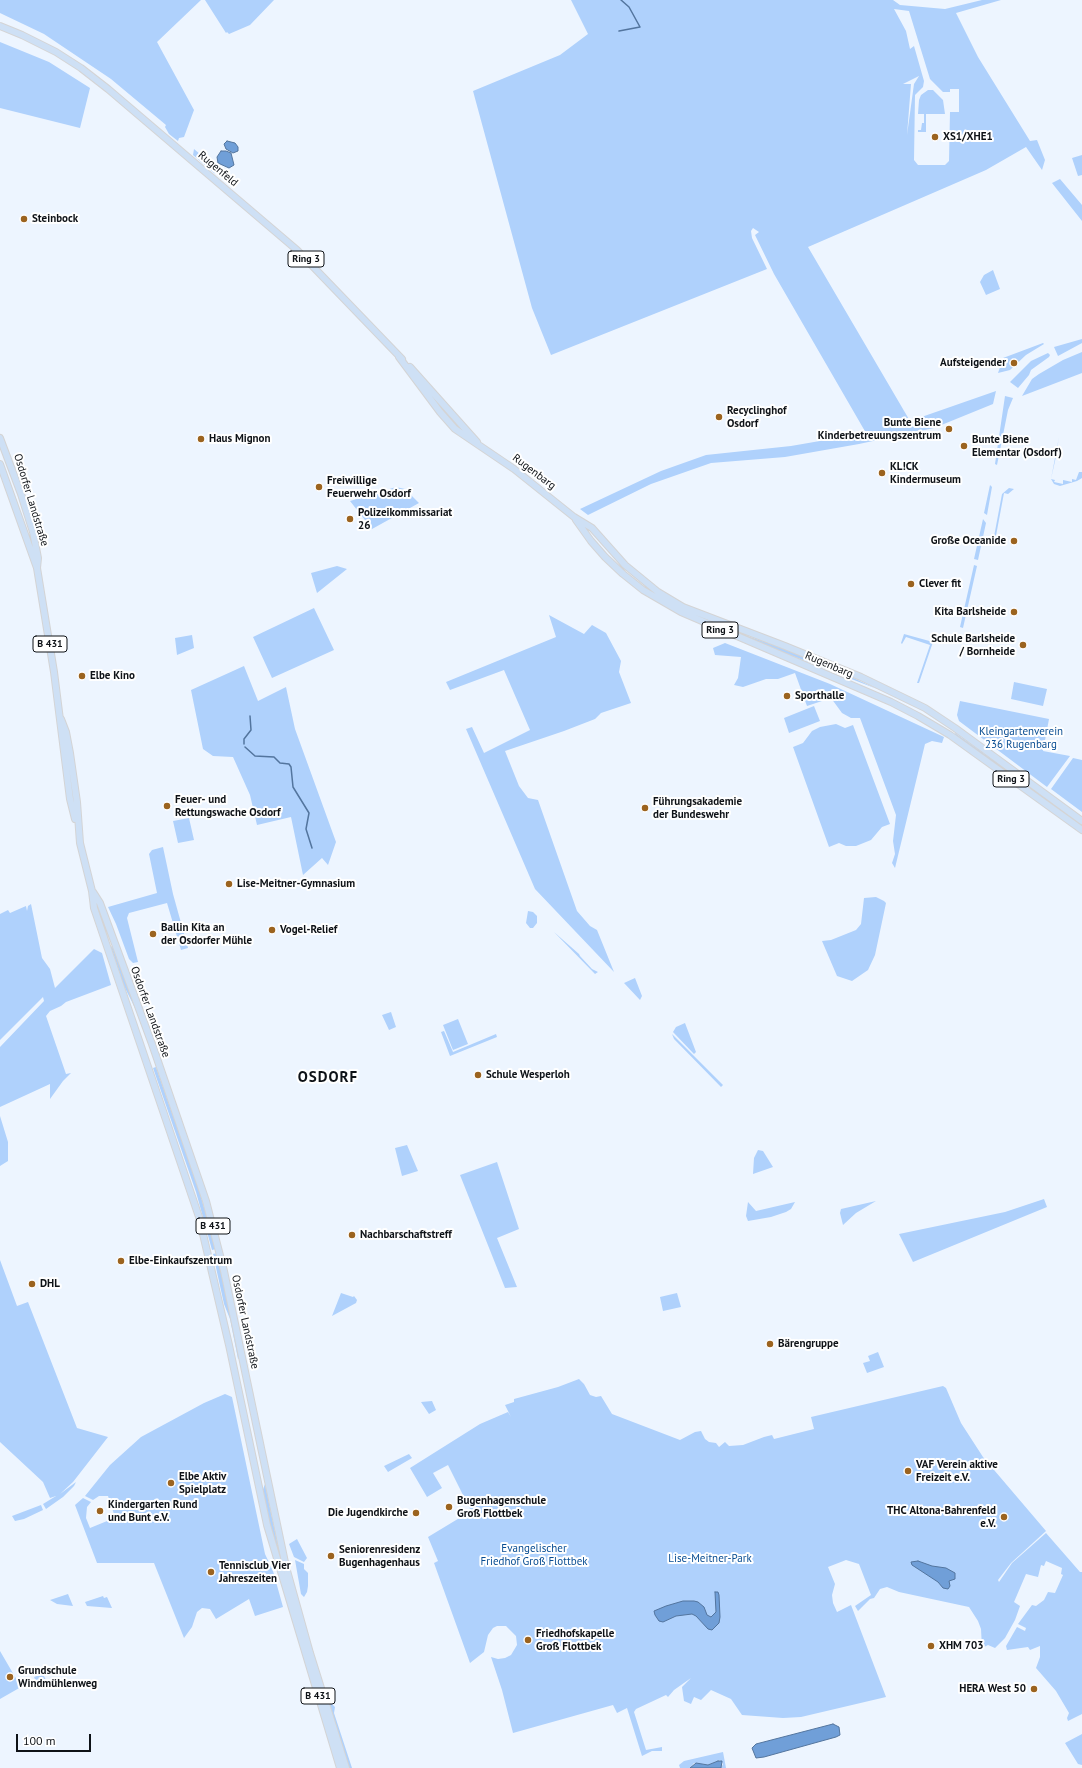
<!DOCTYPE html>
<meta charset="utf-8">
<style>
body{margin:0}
#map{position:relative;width:1082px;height:1768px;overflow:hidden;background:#edf5ff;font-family:"PT Sans",sans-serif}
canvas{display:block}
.scale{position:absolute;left:16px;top:1734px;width:75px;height:18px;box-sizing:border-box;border:2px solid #0e1217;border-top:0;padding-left:5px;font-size:12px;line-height:14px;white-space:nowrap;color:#0e1217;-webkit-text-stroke:3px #fff;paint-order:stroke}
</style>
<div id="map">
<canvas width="1082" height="1768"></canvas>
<div class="scale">100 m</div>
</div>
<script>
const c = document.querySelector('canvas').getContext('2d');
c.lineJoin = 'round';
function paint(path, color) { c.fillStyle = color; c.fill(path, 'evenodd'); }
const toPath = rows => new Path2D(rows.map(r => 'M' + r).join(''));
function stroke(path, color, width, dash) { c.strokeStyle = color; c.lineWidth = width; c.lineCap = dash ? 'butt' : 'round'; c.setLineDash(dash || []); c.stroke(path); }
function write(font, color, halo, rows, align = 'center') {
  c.font = font + ' "PT Sans",sans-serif'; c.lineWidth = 4; c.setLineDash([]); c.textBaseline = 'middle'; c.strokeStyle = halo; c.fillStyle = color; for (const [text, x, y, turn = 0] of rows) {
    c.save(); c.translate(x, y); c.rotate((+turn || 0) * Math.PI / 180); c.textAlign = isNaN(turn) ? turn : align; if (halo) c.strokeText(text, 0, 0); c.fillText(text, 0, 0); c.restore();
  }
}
const green = toPath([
 [0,0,201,0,157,42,194,110,184,137,179,138,178,141,169,134,165,127,166,125,111,79,44,34,0,13],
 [205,0,274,0,250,25,229,34,227,32,226,33],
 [571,0,893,0,900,5,945,9,982,0,1001,0,956,13,978,57,1030,141,1037,140,1045,160,1042,170,1026,147,986,170,808,247,910,421,996,391,993,404,934,428,859,444,785,457,711,463,651,484,588,515,580,509,661,471,706,455,791,446,866,433,774,274,755,235,759,232,753,228,751,231,752,238,767,269,551,355,532,308,473,91,560,55,588,34],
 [894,9,909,11,930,79,943,92,950,92,950,89,959,89,959,112,950,112,949,161,945,165,918,165,914,160,915,95,923,87,924,81,914,46,910,49,906,31],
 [919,76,914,84,907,135,911,84,903,84],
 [0,42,49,62,90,88,80,128,0,108],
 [928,90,933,90,943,100,945,114,926,114,926,132,918,132,918,130,921,130,922,123,924,123,924,114,918,114,919,100,921,95],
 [194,149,222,173,221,175,214,173,193,155],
 [1082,155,1082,175,1078,176,1072,158],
 [1060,179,1082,205,1082,221,1052,183],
 [993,270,1000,289,986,295,980,282,984,275],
 [1082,339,1082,343,1058,356,1054,347],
 [1043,343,1044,344,1026,355,1010,370,998,373,1003,358],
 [1082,352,1082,373,1022,396,1032,379,1039,374,1063,360],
 [1048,353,1050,355,1049,357,1031,370,1029,375,1018,388,1010,382,1031,361],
 [1005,396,1013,398,1008,410,997,465,995,464],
 [1059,437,1057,449,1061,450,1061,453,1057,452,1051,479,1055,480,1054,482,1063,484,1063,480,1072,482,1072,479,1076,480,1079,472,1082,472,1082,478,1077,481,1060,486,1054,484,1051,479],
 [990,485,992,487,987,515,984,513],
 [396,487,405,489,419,503,372,529,350,501],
 [1009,488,1014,489,1008,494,1004,493,995,541,998,543,993,542,1002,494],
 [983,519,986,523,978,560,974,559],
 [974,565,977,566,963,628,960,627],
 [337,566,347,569,317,593,311,573],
 [314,608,334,650,272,678,253,637],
 [549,615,584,634,592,625,606,633,621,661,619,672,631,703,601,713,595,719,564,731,505,751,519,786,528,798,538,800,577,911,590,926,597,930,614,972,535,889,466,729,472,727,484,753,530,730,504,670,450,690,446,682,556,637],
 [733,631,811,658,877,689,749,639],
 [904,634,933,642,919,683,917,683,930,645,906,637,902,644,901,643],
 [192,635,194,648,177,655,175,638],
 [725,643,830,684,944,737,942,743,932,741,925,744,895,868,892,863,895,854,893,841,896,815,860,718,851,718,842,713,831,698,807,706,795,673,778,679,766,679,743,687,734,685,738,678,741,657,715,655,713,648],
 [244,666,258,701,286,687,295,729,336,842,328,865,322,858,303,875,291,817,257,825,250,795,233,757,213,756,203,749,191,690],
 [1014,682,1047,689,1043,706,1011,699],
 [960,701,1049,719,1043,751,1070,756,1047,787,959,721,957,715],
 [814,706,820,721,789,733,784,718],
 [836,724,845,728,853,725,890,824,882,827,871,840,856,846,846,846,839,843,829,847,793,747,803,743,812,731,820,727],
 [955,733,1082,824,1082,826,954,735],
 [1073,758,1082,760,1082,812,1051,789],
 [189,818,194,840,178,843,173,821],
 [163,847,173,894,188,948,181,950,167,903,129,913,127,918,138,962,133,963,129,959,116,924,108,907,157,893,149,854,152,850],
 [876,897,884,901,886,903,875,955,868,970,852,981,837,976,822,941,831,940,856,930,861,924,864,898],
 [31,904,42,958,50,969,55,988,94,949,102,953,111,985,66,1002,61,1006,50,1011,46,1016,66,1074,71,1073,63,1081,50,1099,50,1084,0,1107,0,1047,44,1001,43,997,0,1040,0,914,8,910,10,913,26,906,27,911,28,906],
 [528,911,533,912,537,916,537,923,533,928,530,928,526,923],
 [554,932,579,954,580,956,592,969,598,972,595,974],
 [112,946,145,1032,144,1032,135,1008,124,986,111,947],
 [635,978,642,996,640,1000,624,983],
 [391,1012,396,1027,389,1030,382,1015],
 [458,1019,468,1044,453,1050,443,1025],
 [685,1023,696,1052,694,1054,673,1032,676,1027],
 [444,1031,453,1052,496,1034,497,1037,450,1056,441,1032],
 [672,1034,723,1085,721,1087,674,1039],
 [156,1067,199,1190,216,1249,212,1250,196,1192,153,1068],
 [0,1116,8,1142,8,1161,0,1166],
 [407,1145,418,1171,402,1176,395,1148],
 [758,1150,763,1151,773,1167,753,1174,754,1158],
 [497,1162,519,1229,497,1238,517,1287,505,1288,460,1175],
 [1044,1199,1047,1207,913,1262,899,1234,1005,1212],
 [876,1201,856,1213,843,1225,840,1213,841,1209],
 [748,1202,756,1211,795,1202,791,1209,786,1212,771,1217,748,1221,746,1216],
 [217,1253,240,1358,238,1359,230,1319,224,1304,213,1254],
 [0,1260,17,1306,28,1302,77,1428,108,1437,73,1482,60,1494,76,1482,74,1486,63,1497,46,1509,43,1504,56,1496,50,1498,43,1482,0,1442],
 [341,1293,353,1297,354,1296,357,1300,356,1303,332,1316],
 [677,1293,681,1307,663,1311,660,1297],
 [878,1352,884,1367,867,1373,863,1363,870,1361,868,1356],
 [579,1379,584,1384,590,1395,596,1397,601,1396,612,1414,680,1440,695,1432,701,1431,705,1439,709,1442,716,1443,719,1447,725,1442,729,1446,743,1445,764,1437,772,1435,774,1439,814,1429,811,1417,943,1386,946,1388,961,1423,983,1457,1046,1531,1011,1563,998,1580,999,1582,1012,1563,1046,1533,1080,1572,1082,1572,1082,1714,1068,1721,1067,1718,1069,1713,1056,1691,1036,1668,1040,1657,1040,1646,1030,1650,1028,1647,1007,1650,1006,1646,1017,1627,1025,1631,1026,1628,1018,1624,1032,1605,1036,1606,1044,1600,1048,1592,1055,1593,1063,1575,1061,1574,1062,1568,1046,1561,1044,1566,1041,1565,1038,1577,1026,1574,1014,1602,1020,1606,1015,1620,1005,1638,995,1648,988,1645,982,1648,981,1629,978,1621,969,1607,899,1592,887,1587,880,1589,874,1598,870,1599,858,1611,855,1606,871,1595,859,1564,846,1560,828,1567,835,1584,832,1595,833,1603,837,1612,851,1605,886,1697,801,1717,783,1718,742,1715,731,1699,711,1690,701,1700,694,1697,691,1704,684,1701,682,1687,691,1678,674,1690,668,1697,666,1695,636,1709,634,1712,646,1750,662,1747,662,1751,652,1751,642,1756,627,1708,617,1713,613,1705,513,1733,502,1690,491,1657,498,1659,505,1658,511,1655,517,1645,516,1636,506,1626,497,1626,493,1628,488,1635,484,1652,470,1663,434,1563,438,1561,428,1537,471,1511,448,1465,433,1473,442,1488,427,1497,410,1468,480,1424,508,1412,511,1417,505,1405,514,1402,514,1399,558,1387],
 [225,1394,232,1397,265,1554,273,1571,283,1607,255,1616,249,1599,216,1619,210,1609,202,1608,197,1612,192,1627,184,1638,154,1563,97,1563,75,1505,83,1498,91,1502,87,1507,86,1518,90,1528,112,1519,114,1514,108,1496,99,1496,93,1500,85,1496,110,1465,141,1437,204,1403],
 [432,1401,436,1410,429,1414,421,1402],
 [409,1454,412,1458,388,1472,384,1466],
 [265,1484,282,1565,281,1566,262,1492],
 [41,1505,43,1510,24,1519,15,1521,12,1516],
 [297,1539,307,1558,304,1562,294,1557,289,1544],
 [295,1560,304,1564,304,1569,308,1573,308,1586,307,1592,304,1597,301,1594],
 [68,1594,73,1606,57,1604,50,1600],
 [103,1596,104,1598,107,1597,112,1608,87,1606,85,1602],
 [0,1651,21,1687,0,1699],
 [43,1674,48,1684,39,1688,34,1677],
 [328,1700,335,1707,334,1713,352,1768,349,1768],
 [1082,1734,1082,1765,1078,1764,1065,1743],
 [723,1752,726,1768,721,1768,723,1764,720,1760,708,1765,694,1763,690,1768,680,1768,679,1765,684,1761]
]);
const water = toPath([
 [227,141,235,143,238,147,238,151,233,153,226,149,224,144,227,141],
 [221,151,226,151,231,153,234,165,229,168,218,163,217,157,221,151],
 [918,1561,932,1566,946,1568,955,1573,955,1579,949,1581,950,1586,948,1589,943,1588,938,1582,912,1565,911,1562,918,1561],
 [715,1592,718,1592,719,1595,720,1617,719,1623,712,1630,708,1629,696,1616,692,1614,676,1616,663,1622,659,1621,655,1615,654,1611,666,1606,683,1601,694,1601,698,1602,704,1607,707,1615,711,1617,716,1612,715,1592],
 [833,1724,839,1727,840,1735,836,1737,764,1757,756,1758,752,1748,756,1744,833,1724],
 [718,1761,722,1761,721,1768,690,1768,696,1763,708,1765,718,1761]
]);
const stream = toPath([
 [619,31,640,27,629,7,621,0],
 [244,744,244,739,251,730,250,716],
 [245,747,255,756,274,757,280,763,289,764,291,767,293,787,309,813,306,829,312,848]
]);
const major = toPath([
 [0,26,22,35,56,52,81,68,108,89,297,250,402,359],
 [399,357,440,412,455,429,514,469,574,517,592,528,625,565,658,592,683,607,785,646,861,677,925,708,955,728,1082,821],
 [410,367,477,442],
 [0,438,21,494,33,532,38,558,37,568],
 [0,464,37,568,54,672,70,799,75,819],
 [576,520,591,541,605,557,623,574,643,590,681,612,891,702,918,716,950,735,1082,830],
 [61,719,66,732,70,753,77,802,80,843,92,891,94,908,199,1217,229,1345,267,1525,340,1768],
 [93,892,100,903,152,1044,206,1201,224,1271,286,1567,310,1653,346,1768]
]);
const markers = [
 [935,137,4,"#9b631f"],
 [24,219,4,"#9b631f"],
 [1014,363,4,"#9b631f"],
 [719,417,4,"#9b631f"],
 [949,429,4,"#9b631f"],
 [201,439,4,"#9b631f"],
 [964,446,4,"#9b631f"],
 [882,473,4,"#9b631f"],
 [319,487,4,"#9b631f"],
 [350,519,4,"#9b631f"],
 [1014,541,4,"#9b631f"],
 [911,584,4,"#9b631f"],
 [1014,612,4,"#9b631f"],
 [1023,645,4,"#9b631f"],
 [82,676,4,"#9b631f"],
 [787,696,4,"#9b631f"],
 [167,806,4,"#9b631f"],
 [645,808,4,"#9b631f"],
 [229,884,4,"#9b631f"],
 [272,930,4,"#9b631f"],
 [153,934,4,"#9b631f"],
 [478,1075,4,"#9b631f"],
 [352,1235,4,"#9b631f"],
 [121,1261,4,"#9b631f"],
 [32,1284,4,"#9b631f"],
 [770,1344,4,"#9b631f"],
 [908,1471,4,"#9b631f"],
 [171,1483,4,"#9b631f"],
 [449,1507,4,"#9b631f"],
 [100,1511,4,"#9b631f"],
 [416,1513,4,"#9b631f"],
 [1004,1517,4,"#9b631f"],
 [331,1556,4,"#9b631f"],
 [211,1572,4,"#9b631f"],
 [528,1640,4,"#9b631f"],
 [931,1646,4,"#9b631f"],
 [10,1677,4,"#9b631f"],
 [1034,1689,4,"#9b631f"]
];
const shields = [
 [306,259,36],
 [720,630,36],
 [50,644,34],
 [1011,779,36],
 [213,1226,34],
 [318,1696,34]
];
const shieldNames = [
 ["Ring 3",306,259],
 ["Ring 3",720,630],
 ["B 431",50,644],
 ["Ring 3",1011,779],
 ["B 431",213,1226],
 ["B 431",318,1696]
];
const poiNames = [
 ["XS1/XHE1",943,137],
 ["Steinbock",32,219],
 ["Aufsteigender",1006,363,"right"],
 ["Recyclinghof",727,411],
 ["Osdorf",727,424],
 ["Bunte Biene",941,423,"right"],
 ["Kinderbetreuungszentrum",941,436,"right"],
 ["Haus Mignon",209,439],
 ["Bunte Biene",972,440],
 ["Elementar (Osdorf)",972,453],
 ["KL!CK",890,467],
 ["Kindermuseum",890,480],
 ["Freiwillige",327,481],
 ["Feuerwehr Osdorf",327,494],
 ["Polizeikommissariat",358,513],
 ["26",358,526],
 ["Große Oceanide",1006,541,"right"],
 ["Clever fit",919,584],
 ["Kita Barlsheide",1006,612,"right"],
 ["Schule Barlsheide",1015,639,"right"],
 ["/ Bornheide",1015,652,"right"],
 ["Elbe Kino",90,676],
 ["Sporthalle",795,696],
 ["Feuer- und",175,800],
 ["Rettungswache Osdorf",175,813],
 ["Führungsakademie",653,802],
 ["der Bundeswehr",653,815],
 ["Lise-Meitner-Gymnasium",237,884],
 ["Ballin Kita an",161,928],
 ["der Osdorfer Mühle",161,941],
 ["Vogel-Relief",280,930],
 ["Schule Wesperloh",486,1075],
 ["Nachbarschaftstreff",360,1235],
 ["Elbe-Einkaufszentrum",129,1261],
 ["DHL",40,1284],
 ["Bärengruppe",778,1344],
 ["VAF Verein aktive",916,1465],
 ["Freizeit e.V.",916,1478],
 ["Elbe Aktiv",179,1477],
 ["Spielplatz",179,1490],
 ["Bugenhagenschule",457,1501],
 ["Groß Flottbek",457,1514],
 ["Kindergarten Rund",108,1505],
 ["und Bunt e.V.",108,1518],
 ["THC Altona-Bahrenfeld",996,1511,"right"],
 ["e.V.",996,1524,"right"],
 ["Die Jugendkirche",408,1513,"right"],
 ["Seniorenresidenz",339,1550],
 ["Bugenhagenhaus",339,1563],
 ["Tennisclub Vier",219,1566],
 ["Jahreszeiten",219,1579],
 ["Friedhofskapelle",536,1634],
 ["Groß Flottbek",536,1647],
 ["XHM 703",939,1646],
 ["Grundschule",18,1671],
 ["Windmühlenweg",18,1684],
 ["HERA West 50",1026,1689,"right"]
];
const streetNames = [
 ["Rugenfeld",218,169,40],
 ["Rugenbarg",534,472,37],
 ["Osdorfer Landstraße",31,500,73],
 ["Rugenbarg",829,665,23],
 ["Osdorfer Landstraße",150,1012,70],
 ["Osdorfer Landstraße",245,1322,78]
];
const parkNames = [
 ["Kleingartenverein",1021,732],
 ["236 Rugenbarg",1021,745],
 ["Evangelischer",534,1549],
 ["Friedhof Groß Flottbek",534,1562],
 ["Lise-Meitner-Park",710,1559]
];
const districtNames = [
 ["OSDORF",328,1078]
];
paint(green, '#afd1fc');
paint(water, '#709fd8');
stroke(water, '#53759e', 1);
stroke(stream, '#53759e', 1.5);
stroke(major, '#d4d4d5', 8);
stroke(major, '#cee0f5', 6);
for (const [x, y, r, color] of markers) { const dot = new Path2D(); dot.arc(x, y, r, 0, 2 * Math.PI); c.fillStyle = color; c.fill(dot); stroke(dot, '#fff', 1.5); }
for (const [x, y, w] of shields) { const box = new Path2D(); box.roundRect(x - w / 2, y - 8, w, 16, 3); c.fillStyle = '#fff'; c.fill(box); stroke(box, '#0e1217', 1); }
write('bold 10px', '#0e1217', null, shieldNames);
write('bold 11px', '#0e1217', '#fff', poiNames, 'left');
write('11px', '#0e1217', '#fff', streetNames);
write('11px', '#084d92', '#fff', parkNames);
c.letterSpacing = '1px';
write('bold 15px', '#0e1217', '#fff', districtNames);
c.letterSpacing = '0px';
</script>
